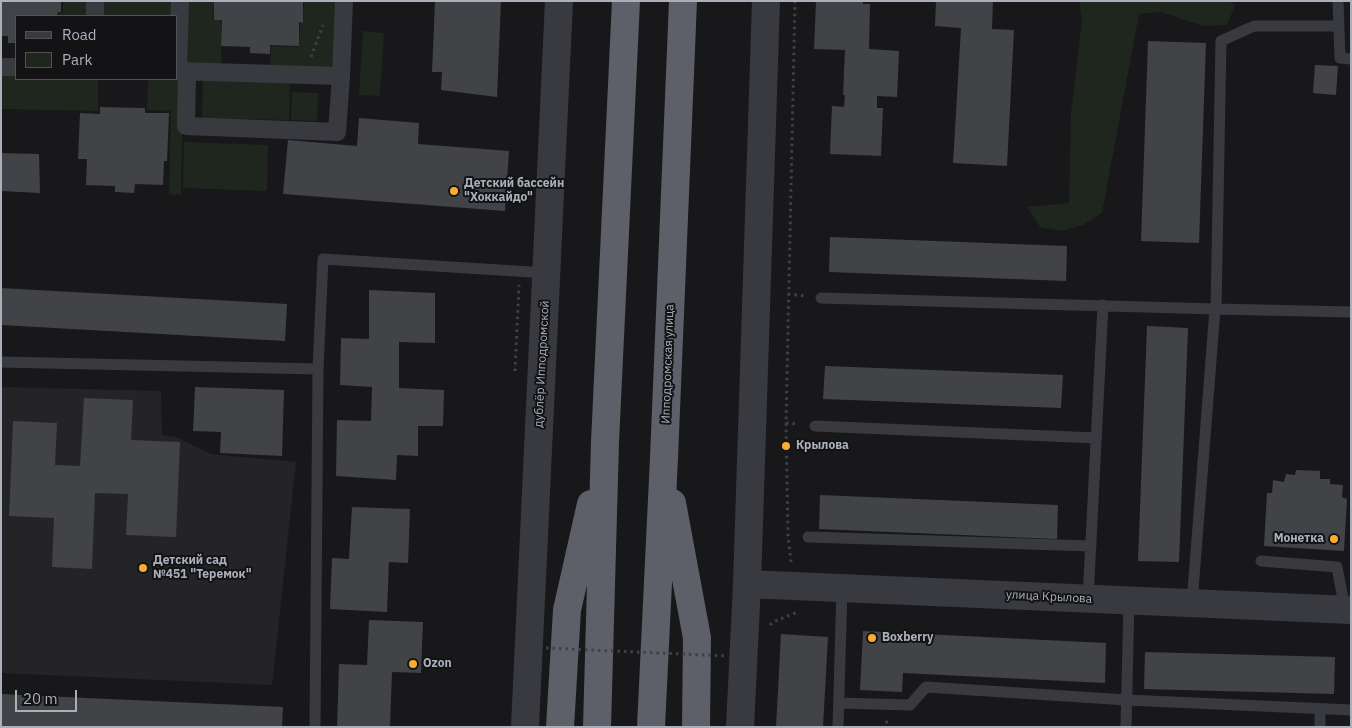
<!DOCTYPE html>
<meta charset="utf-8">
<style>
body{margin:0}
#map{position:relative;width:1352px;height:728px;overflow:hidden;background:#18181a;font-family:"IBM Plex Sans",sans-serif}
canvas{display:block}
.frame{position:absolute;inset:0;border:2px solid #aab0bb;pointer-events:none}
.legend{position:absolute;left:15px;top:15px;width:162px;height:65px;box-sizing:border-box;background:#131315;border:1px solid #4f5257;margin:0;padding:6px 9px;list-style:none;font-size:15px;color:#aab0bb}
.legend li{display:flex;align-items:center;gap:10px;height:25px}
.legend b{width:25px;border:1px solid #4f5257}
.scale{position:absolute;left:15px;top:690px;width:62px;height:22px;box-sizing:border-box;border:2px solid #aab0bb;border-top:0;padding-left:6px;font-size:15px;line-height:18px;white-space:nowrap;color:#aab0bb;-webkit-text-stroke:4px #131315;paint-order:stroke}
</style>
<div id="map">
<canvas width="1352" height="728"></canvas>
<div class="frame"></div>
<ul class="legend">
<li><b style="height:6px;background:#393a40"></b>Road</li>
<li><b style="height:14px;background:#1e261e"></b>Park</li>
</ul>
<div class="scale">20 m</div>
</div>
<script>
const c = document.querySelector('canvas').getContext('2d');
c.lineJoin = 'round';
function paint(path, color) { c.fillStyle = color; c.fill(path, 'evenodd'); }
const toPath = rows => new Path2D(rows.map(r => 'M' + r).join(''));
function stroke(path, color, width, dash) { c.strokeStyle = color; c.lineWidth = width; c.lineCap = dash ? 'butt' : 'round'; c.setLineDash(dash || []); c.stroke(path); }
function write(font, color, halo, rows, align = 'center') {
  c.font = font + ' "IBM Plex Sans",sans-serif'; c.lineWidth = 4; c.setLineDash([]); c.textBaseline = 'middle'; c.strokeStyle = halo; c.fillStyle = color; for (const [text, x, y, turn = 0] of rows) {
    c.save(); c.translate(x, y); c.rotate((+turn || 0) * Math.PI / 180); c.textAlign = isNaN(turn) ? turn : align; if (halo) c.strokeText(text, 0, 0); c.fillText(text, 0, 0); c.restore();
  }
}
const built = toPath([
 [1,387,161,391,162,435,176,437,211,454,296,462,272,685,1,673]
]);
const green = toPath([
 [63,1,88,1,88,16,59,16,59,13,63,13],
 [100,1,174,1,172,16,100,16],
 [187,1,214,1,213,20,221,20,221,66,186,69],
 [304,1,341,1,338,73,270,67,271,46,299,47,300,23,303,23],
 [1079,1,1230,1,1235,5,1227,25,1203,26,1161,12,1139,14,1102,213,1083,225,1062,231,1040,227,1027,207,1069,203,1071,113,1082,20],
 [363,31,384,33,380,96,359,95],
 [1,75,16,75,16,79,98,79,98,111,1,109],
 [183,78,181,195,169,194,171,111,147,110,148,79],
 [203,79,290,81,289,120,202,118],
 [292,92,318,93,317,121,291,120],
 [184,142,268,145,267,191,183,188]
]);
const building = toPath([
 [1,1,61,1,61,12,58,12,57,16,16,16,16,43,8,43,8,36,1,36],
 [214,1,303,1,303,23,299,22,299,46,270,45,270,54,250,53,250,47,221,46,222,20,214,20],
 [435,1,501,1,497,97,441,90,442,72,432,72],
 [863,1,863,4,870,4,869,49,899,51,897,97,877,96,877,108,883,108,881,156,830,154,832,106,844,107,845,95,843,95,845,50,814,49,816,2],
 [936,1,993,1,992,29,1014,30,1007,166,953,163,961,28,935,26],
 [1148,41,1206,43,1199,243,1141,241],
 [1315,65,1338,66,1336,95,1313,93],
 [100,107,145,108,145,113,169,113,167,161,164,161,163,185,135,184,134,193,115,192,115,186,86,185,87,159,78,159,80,113,100,114],
 [359,118,419,123,418,144,509,151,505,211,283,194,288,140,357,146],
 [1,153,39,154,40,193,1,191],
 [830,237,1067,246,1066,281,829,272],
 [1,288,287,304,285,341,1,325],
 [369,290,435,293,435,343,399,342,399,388,444,390,443,426,418,426,418,456,397,455,396,480,336,476,337,420,371,421,372,387,340,385,341,338,369,339],
 [1147,326,1188,328,1179,562,1138,561],
 [825,366,1063,375,1061,408,823,399],
 [195,387,284,390,282,456,220,453,221,432,193,431],
 [84,398,133,400,131,440,180,442,176,537,126,535,128,494,95,493,92,569,52,567,54,518,9,516,13,421,57,423,55,465,80,466],
 [1296,470,1320,471,1320,479,1330,479,1330,484,1343,485,1342,497,1347,499,1344,551,1264,546,1267,493,1272,493,1273,480,1284,482,1286,474,1295,475],
 [820,495,1058,505,1057,539,819,529],
 [352,507,410,509,408,563,389,562,387,612,330,609,332,558,349,559],
 [369,620,423,622,421,673,392,672,390,727,337,727,339,664,367,665],
 [863,631,1106,643,1105,683,903,673,902,692,860,690],
 [781,634,828,637,823,727,776,727],
 [1145,652,1335,657,1334,694,1144,689],
 [1,694,283,707,282,727,1,727]
]);
const path = toPath([
 [311,57,323,25],
 [788,294,805,296],
 [515,371,519,285],
 [786,423,799,424],
 [791,562,788,536,786,423,795,1],
 [770,625,773,622,798,612],
 [886,721,890,727]
]);
const service = toPath([
 [1338,1,1340,58,1351,59],
 [821,298,1216,309,1351,312],
 [1216,309,1221,41,1254,26,1339,26],
 [1,362,318,369],
 [815,426,1096,438],
 [808,537,1091,546],
 [1261,561,1337,567,1345,610],
 [1088,599,1103,305],
 [1192,603,1215,309],
 [839,703,910,705,926,687,1127,700,1351,710],
 [315,727,318,369,323,259,547,273],
 [838,727,842,588],
 [1126,727,1129,601],
 [1320,727,1320,709]
]);
const pedestrian = toPath([
 [95,16,95,1],
 [1,67,16,67],
 [177,71,341,76,344,1],
 [178,71,180,1],
 [187,71,186,126,337,132,341,76]
]);
const tertiary = toPath([
 [747,584,1351,610],
 [525,727,559,1],
 [740,727,747,584,766,1]
]);
const trunk = toPath([
 [672,503,697,638,696,727],
 [560,727,567,610,591,504],
 [597,727,605,442,626,1],
 [651,727,664,458,683,1]
]);
const pathBridge = toPath([
 [546,648,727,656]
]);
const markers = [
 [454,191,5,"#faac31"],
 [786,446,5,"#faac31"],
 [1334,539,5,"#faac31"],
 [143,568,5,"#faac31"],
 [872,638,5,"#faac31"],
 [413,664,5,"#faac31"]
];
const poiNames = [
 ["Детский бассейн",464,184],
 ["\"Хоккайдо\"",464,198],
 ["Крылова",796,446],
 ["Монетка",1324,539,"right"],
 ["Детский сад",153,561],
 ["№451 \"Теремок\"",153,575],
 ["Boxberry",882,638],
 ["Ozon",423,664]
];
const streetNames = [
 ["дублёр Ипподромской",542,364,-87],
 ["Ипподромская улица",668,364,-88],
 ["улица Крылова",1049,597,3]
];
paint(built, '#242427');
paint(green, '#1e261e');
paint(building, '#424347');
stroke(path, '#3f4147', 3, [2.5, 4]);
stroke(service, '#393a40', 11);
stroke(pedestrian, '#393a40', 18);
stroke(tertiary, '#393a40', 28);
stroke(trunk, '#5d6068', 28);
stroke(pathBridge, '#3f4147', 3, [2.5, 4]);
for (const [x, y, r, color] of markers) { const dot = new Path2D(); dot.arc(x, y, r, 0, 2 * Math.PI); c.fillStyle = color; c.fill(dot); stroke(dot, '#131315', 2); }
write('bold 12px', '#aab0bb', '#131315', poiNames, 'left');
write('12px', '#aab0bb', '#131315', streetNames);
</script>
